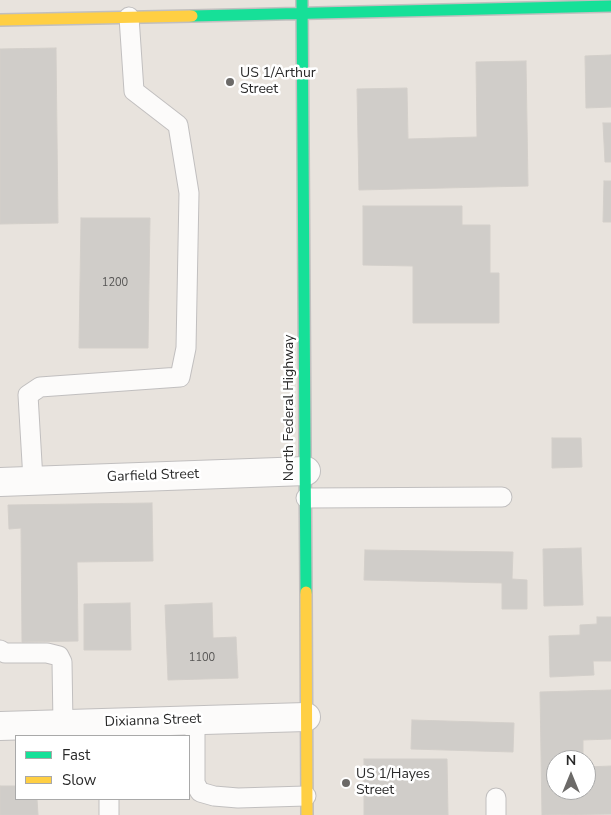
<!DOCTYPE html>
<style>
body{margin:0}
#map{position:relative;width:611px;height:815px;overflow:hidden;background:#e8e3dd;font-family:"Nunito Sans",sans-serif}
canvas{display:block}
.legend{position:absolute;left:15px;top:735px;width:175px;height:65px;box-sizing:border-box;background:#fff;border:1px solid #a9a9a9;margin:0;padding:6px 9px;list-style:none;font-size:15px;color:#292929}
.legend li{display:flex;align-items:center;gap:10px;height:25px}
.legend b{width:25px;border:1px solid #a9a9a9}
.north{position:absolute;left:546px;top:750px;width:50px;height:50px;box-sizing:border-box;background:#fff;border:1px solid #a9a9a9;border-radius:50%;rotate:0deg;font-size:14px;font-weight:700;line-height:20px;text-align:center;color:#292929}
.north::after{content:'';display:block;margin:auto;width:18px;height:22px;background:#6c6a68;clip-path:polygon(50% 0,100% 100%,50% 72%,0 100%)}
</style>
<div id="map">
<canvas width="611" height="815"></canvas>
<ul class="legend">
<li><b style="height:6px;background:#16e098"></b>Fast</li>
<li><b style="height:6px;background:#ffcf43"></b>Slow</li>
</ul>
<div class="north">N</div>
</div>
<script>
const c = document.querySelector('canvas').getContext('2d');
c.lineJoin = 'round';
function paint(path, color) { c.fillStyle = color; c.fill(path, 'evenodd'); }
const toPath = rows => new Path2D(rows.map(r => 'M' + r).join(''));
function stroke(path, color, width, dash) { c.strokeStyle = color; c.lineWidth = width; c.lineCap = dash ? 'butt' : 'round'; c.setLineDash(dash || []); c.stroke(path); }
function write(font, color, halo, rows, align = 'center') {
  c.font = font + ' "Nunito Sans",sans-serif'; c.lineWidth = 5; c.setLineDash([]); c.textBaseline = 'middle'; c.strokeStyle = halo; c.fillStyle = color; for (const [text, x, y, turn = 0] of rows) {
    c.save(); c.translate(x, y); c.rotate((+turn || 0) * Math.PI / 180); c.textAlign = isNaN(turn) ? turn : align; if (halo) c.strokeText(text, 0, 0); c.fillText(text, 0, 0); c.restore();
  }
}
const building = toPath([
 [56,48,58,223,0,224,0,49,56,48],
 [611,55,611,107,586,108,585,56,611,55],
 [526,61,528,186,359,190,357,89,407,88,408,139,477,137,476,62,526,61],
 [603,123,611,123,611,162,605,162,603,123],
 [604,181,611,181,611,222,603,222,604,181],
 [363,206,462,206,462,225,490,225,490,273,499,273,499,323,413,323,413,266,363,265,363,206],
 [81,218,150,218,148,348,79,348,81,218],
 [552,438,581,438,582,467,552,468,552,438],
 [152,503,153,561,77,562,78,641,22,642,21,528,9,529,8,505,152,503],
 [581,548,583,605,544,606,543,549,581,548],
 [365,550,513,552,512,579,527,580,527,609,502,609,502,583,364,580,365,550],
 [130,603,131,650,84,650,84,604,130,603],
 [212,603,213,638,236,637,238,678,168,680,165,605,212,603],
 [597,617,611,617,611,661,593,661,594,675,550,677,549,636,580,635,580,625,597,624,597,617],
 [611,690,611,739,583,740,583,760,556,760,556,790,586,790,586,767,611,766,611,814,542,815,540,692,611,690],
 [412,720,514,723,513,752,411,749,412,720],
 [364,759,447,759,448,815,364,815,364,759],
 [0,786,16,786,16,799,37,799,38,815,0,815,0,786]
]);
const lane = toPath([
 [33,480,28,395,40,387,180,377,186,348,189,193,178,125,134,91,129,17],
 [306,498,502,497],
 [0,650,5,653,47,653,59,656,62,662,63,724],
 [195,720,195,783,200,792,214,796,238,798,306,796],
 [109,799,109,815],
 [496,815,496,798]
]);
const street = toPath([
 [0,482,306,471],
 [0,726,306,717]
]);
const fast = toPath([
 [302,0,306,592],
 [192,16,611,6]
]);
const slow = toPath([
 [0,20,192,16],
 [306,592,307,815]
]);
const markers = [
 [230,82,5,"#6c6a68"],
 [346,783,5,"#6c6a68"]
];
const numberNames = [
 ["1200",115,283],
 ["1100",202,658]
];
const poiNames = [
 ["US 1/Arthur",240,74],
 ["Street",240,90],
 ["US 1/Hayes",356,775],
 ["Street",356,791]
];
const streetNames = [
 ["North Federal Highway",290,408,-90],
 ["Garfield Street",153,476,-2],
 ["Dixianna Street",153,721,-2]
];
paint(building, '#d0cdc9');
stroke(building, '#d3cfca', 1);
stroke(lane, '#c1bfbf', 21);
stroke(street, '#c1bfbf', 30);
stroke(fast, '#c1bfbf', 14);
stroke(slow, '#c1bfbf', 14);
stroke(lane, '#fcfbfa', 19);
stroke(street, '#fcfbfa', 28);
stroke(fast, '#16e098', 11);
stroke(slow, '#ffcf43', 11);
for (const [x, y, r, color] of markers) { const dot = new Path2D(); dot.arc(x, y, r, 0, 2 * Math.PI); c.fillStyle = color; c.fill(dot); stroke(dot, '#fff', 2); }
write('11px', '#545352', null, numberNames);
write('14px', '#292929', '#fff', poiNames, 'left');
write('14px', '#292929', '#fff', streetNames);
</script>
